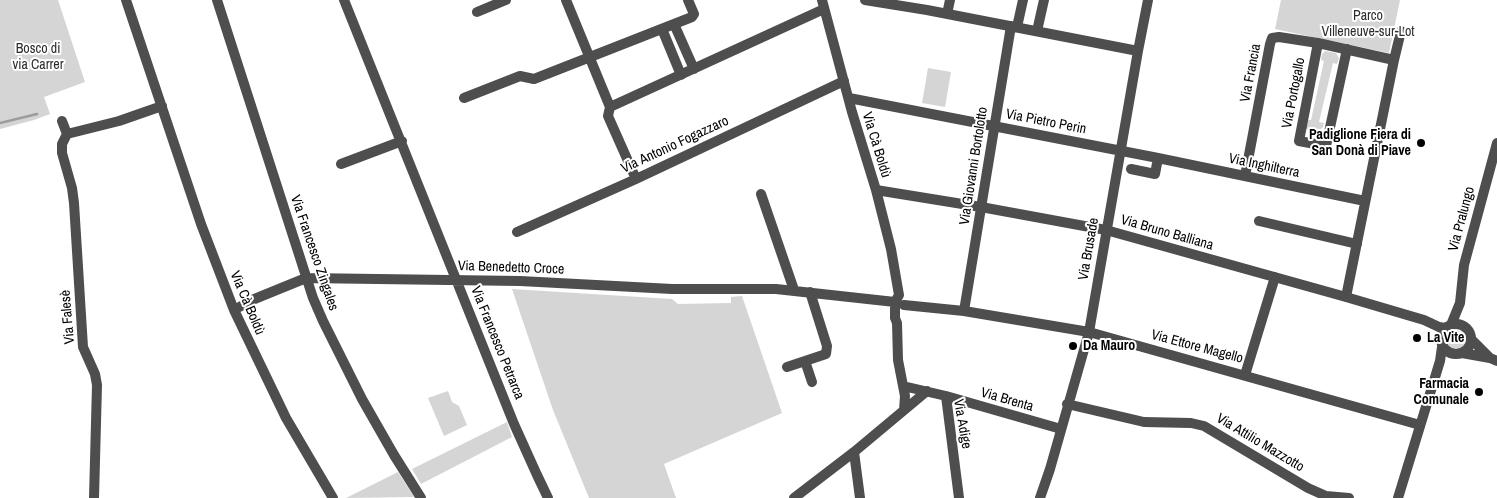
<!DOCTYPE html>
<meta charset="utf-8">
<style>
body{margin:0}
canvas{display:block;background:#fff}
</style>
<canvas width="1497" height="498"></canvas>
<script>
const c = document.querySelector('canvas').getContext('2d');
c.lineJoin = 'round';
function paint(path, color) { c.fillStyle = color; c.fill(path, 'evenodd'); }
const toPath = rows => new Path2D(rows.map(r => 'M' + r).join(''));
function stroke(path, color, width, dash) { c.strokeStyle = color; c.lineWidth = width; c.lineCap = dash ? 'butt' : 'round'; c.setLineDash(dash || []); c.stroke(path); }
function write(font, color, halo, rows, align = 'center') {
  c.font = font + ' "Archivo Narrow",sans-serif'; c.lineWidth = 4; c.setLineDash([]); c.textBaseline = 'middle'; c.strokeStyle = halo; c.fillStyle = color; for (const [text, x, y, turn = 0] of rows) {
    c.save(); c.translate(x, y); c.rotate((+turn || 0) * Math.PI / 180); c.textAlign = isNaN(turn) ? turn : align; if (halo) c.strokeText(text, 0, 0); c.fillText(text, 0, 0); c.restore();
  }
}
const green = toPath([
 [0,0,58,0,85,82,44,97,50,114,34,120,0,129],
 [1281,0,1400,0,1389,53,1275,29],
 [1325,51,1336,53,1339,58,1337,64,1333,63,1319,122,1324,123,1323,127,1319,131,1314,133,1308,130,1306,128,1306,120,1311,120,1324,61,1321,60,1322,54],
 [928,68,951,72,945,107,922,103],
 [512,289,672,299,678,304,731,303,731,297,742,296,782,413,664,464,676,498,589,498,553,410],
 '1445 340a10 10 0 1 1 20 0a10 10 0 1 1-20 0Z',
 [448,391,452,402,459,406,467,425,444,436,428,398],
 [507,422,512,437,421,484,412,469],
 [398,472,414,497,346,498]
]);
const stream = toPath([
 [0,123,37,114]
]);
const minor = toPath([
 [126,0,201,224,234,310,286,418,333,498],
 [217,0,313,298,323,321,362,399,394,455,421,498],
 [344,0,514,424,537,475,548,498],
 [566,0,610,107,824,9],
 [822,0,852,112,876,190,891,249,899,295,895,302],
 [865,0,927,10,1138,51],
 [477,12,506,0],
 [947,14,950,0],
 [674,24,694,69],
 [1017,27,1023,0],
 [662,29,681,75],
 [1037,31,1044,0],
 [1318,43,1299,141,1326,146,1347,49],
 [464,98,520,76,534,79,692,17,694,14,688,0],
 [849,98,1158,158,1365,201],
 [610,107,608,116,636,179],
 [62,121,67,134],
 [341,164,402,141],
 [1131,169,1155,174,1158,158],
 [1245,176,1270,44,1272,38,1279,37,1318,43,1394,60],
 [876,190,981,207,1106,230,1346,297,1424,320,1439,327,1445,328],
 [761,194,794,290],
 [1259,221,1357,244],
 [517,232,636,179,844,81],
 [1346,297,1394,60,1401,31],
 [895,302,895,318,897,323,898,360,905,396,904,410],
 [904,305,964,311,1089,332,1420,425],
 [234,310,252,300,306,278,520,281,672,289,776,289,895,302],
 [964,311,1011,26],
 [1471,339,1490,358],
 [1462,353,1490,358,1497,361],
 [805,361,812,382],
 [787,367,826,354,827,346,810,292],
 [1245,375,1275,277],
 [903,386,946,396,959,498],
 [946,396,1061,429],
 [1067,404,1144,422,1191,423,1204,426,1308,488,1326,496,1349,498],
 [854,452,860,498],
 [94,498,97,385,95,374,83,347,74,203,72,188,62,153,62,144,67,134,119,121,162,106],
 [794,498,854,452,927,391],
 [1040,498,1050,469,1089,332,1138,51,1148,0]
]);
const tertiary = toPath([
 '1441 339a15 15 0 1 1 30 0a15 15 0 1 1-30 0Z',
 [1451,325,1460,303,1464,265,1497,143],
 [1398,498,1440,361,1442,347]
]);
const markers = [
 [1421,143,5,"#000"],
 [1417,338,5,"#000"],
 [1073,346,5,"#000"],
 [1479,392,5,"#000"]
];
const parkNames = [
 ["Parco",1368,16],
 ["Villeneuve-sur-Lot",1368,32],
 ["Bosco di",38,49],
 ["via Carrer",38,65]
];
const streetNames = [
 ["Via Francia",1251,73,-79],
 ["Via Portogallo",1294,93,-79],
 ["Via Pietro Perin",1046,122,11],
 ["Via Antonio Fogazzaro",675,145,-25],
 ["Via Cà Boldù",876,145,73],
 ["Via Giovanni Bortolotto",974,166,-81],
 ["Via Inghilterra",1264,166,12],
 ["Via Pralungo",1462,219,-75],
 ["Via Bruno Balliana",1167,233,16],
 ["Via Brusade",1089,249,-80],
 ["Via Francesco Zingales",314,253,71],
 ["Via Benedetto Croce",511,268,2],
 ["Via Cà Boldù",247,303,67],
 ["Via Falesè",68,317,-95],
 ["Via Francesco Petrarca",497,343,68],
 ["Via Ettore Magello",1197,347,15],
 ["Via Brenta",1007,400,16],
 ["Via Adige",962,424,80],
 ["Via Attilio Mazzotto",1260,443,31]
];
const poiNames = [
 ["Padiglione Fiera di",1411,135],
 ["San Donà di Piave",1411,151],
 ["La Vite",1427,338,"left"],
 ["Da Mauro",1083,346,"left"],
 ["Farmacia",1469,384],
 ["Comunale",1469,400]
];
paint(green, '#d5d5d5');
stroke(stream, '#9c9c9c', 2.5);
stroke(minor, '#4e4e4e', 10);
stroke(tertiary, '#4e4e4e', 10);
for (const [x, y, r, color] of markers) { const dot = new Path2D(); dot.arc(x, y, r, 0, 2 * Math.PI); c.fillStyle = color; c.fill(dot); stroke(dot, '#fff', 2); }
write('14px', '#2c2c2c', '#fff', parkNames);
write('14px', '#000', '#fff', streetNames);
write('bold 14px', '#000', '#fff', poiNames, 'right');
</script>
